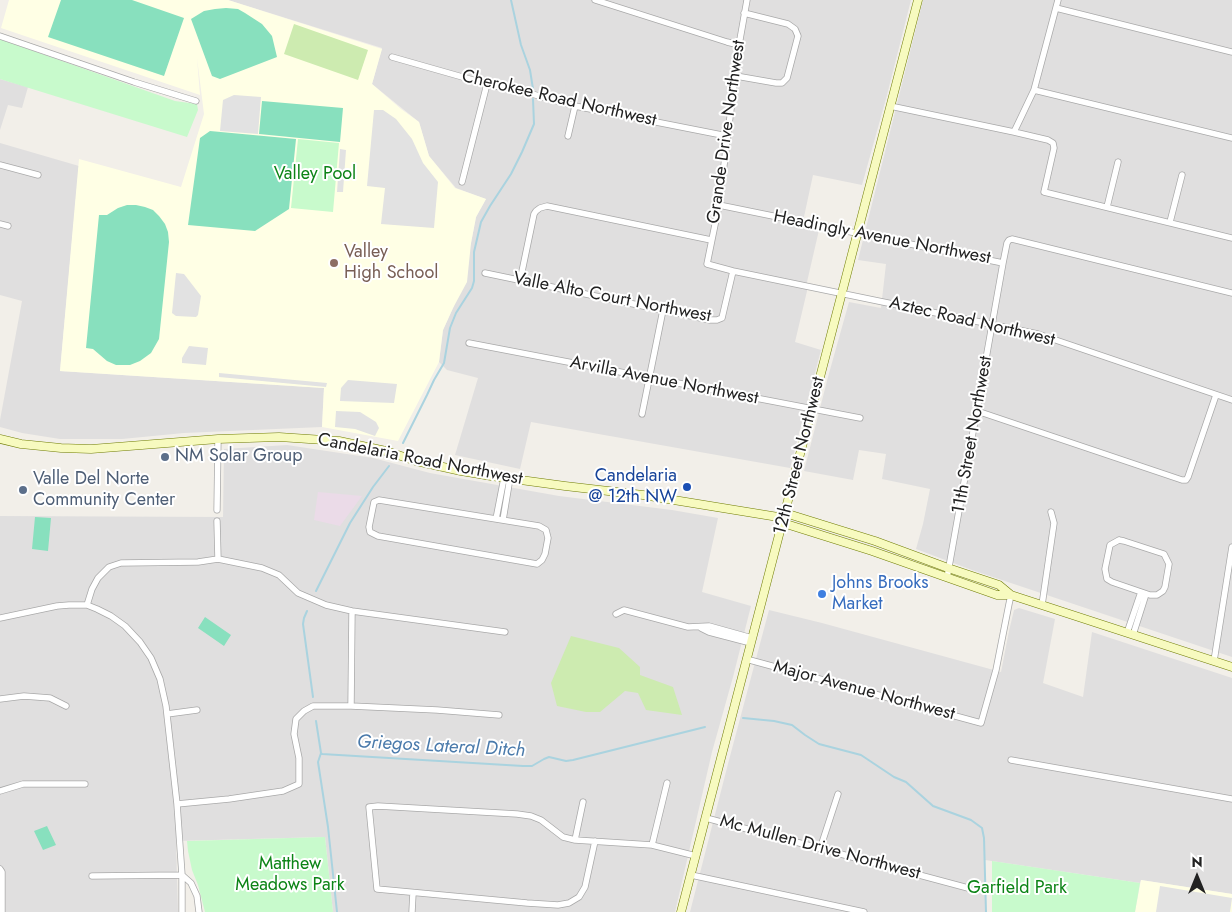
<!DOCTYPE html>
<style>
body{margin:0}
#map{position:relative;width:1232px;height:912px;overflow:hidden;background:#f2efe9;font-family:Jost,sans-serif}
canvas{display:block}
.north{position:absolute;left:1172px;top:852px;width:50px;height:50px;-webkit-text-stroke:4px #fff;paint-order:stroke;rotate:0deg;font-size:14px;font-weight:700;line-height:20px;text-align:center;color:#222}
.north::after{content:'';display:block;margin:auto;width:18px;height:22px;background:#222;clip-path:polygon(50% 0,100% 100%,50% 72%,0 100%)}
</style>
<div id="map">
<canvas width="1232" height="912"></canvas>
<div class="north">N</div>
</div>
<script>
const c = document.querySelector('canvas').getContext('2d');
c.lineJoin = 'round';
function paint(path, color) { c.fillStyle = color; c.fill(path, 'evenodd'); }
const toPath = rows => new Path2D(rows.map(r => 'M' + r).join(''));
function stroke(path, color, width, dash) { c.strokeStyle = color; c.lineWidth = width; c.lineCap = dash ? 'butt' : 'round'; c.setLineDash(dash || []); c.stroke(path); }
function write(font, color, halo, rows, align = 'center') {
  c.font = font + ' Jost,sans-serif'; c.lineWidth = 4; c.setLineDash([]); c.textBaseline = 'middle'; c.strokeStyle = halo; c.fillStyle = color; for (const [text, x, y, turn = 0] of rows) {
    c.save(); c.translate(x, y); c.rotate((+turn || 0) * Math.PI / 180); c.textAlign = isNaN(turn) ? turn : align; if (halo) c.strokeText(text, 0, 0); c.fillText(text, 0, 0); c.restore();
  }
}
const residential = toPath([
 [228,0,911,0,887,95,862,185,813,175,802,226,819,230,807,282,807,291,795,342,821,350,790,468,531,422,520,469,455,455,478,378,447,370,439,362,443,330,453,308,471,243,476,217,486,199,456,188,429,156,419,122,372,84,382,48],
 [923,0,1232,0,1232,657,972,570,916,549,923,524,930,489,882,479,886,454,859,450,853,480,804,471,828,377,849,302,881,308,886,264,858,260],
 [0,79,28,87,22,108,8,105,0,130],
 [0,143,79,166,60,371,324,388,322,427,184,433,122,439,60,439,22,433,0,427,0,420,22,301,0,295],
 [287,445,373,458,430,473,559,496,672,510,718,518,702,592,751,606,733,677,712,752,675,912,333,912,325,837,176,841,178,912,0,912,0,516,223,517,224,449],
 [1019,608,1055,619,1043,683,1083,697,1092,632,1232,678,1232,894,1141,880,1140,883,985,860,985,912,690,912,729,760,769,610,822,623,1001,672,1009,631,1014,610]
]);
const industrial = toPath([
 [318,492,362,496,340,526,314,520]
]);
const education = toPath([
 [9,0,228,0,382,49,372,84,401,109,419,122,429,156,455,188,486,199,476,217,471,243,467,282,453,308,443,330,439,362,398,441,322,427,324,388,60,371,79,159,181,187,204,114,197,58,200,95,1,28],
 [1141,880,1232,894,1232,912,1135,912]
]);
const grass = toPath([
 [294,24,368,50,358,80,284,54],
 [571,636,619,648,640,667,640,675,673,687,682,715,646,710,638,693,625,691,600,712,586,712,557,706,551,683]
]);
const park = toPath([
 [0,39,175,101,197,104,198,110,187,137,0,79],
 [298,139,339,143,333,212,291,208],
 [325,837,333,912,205,912,198,885,192,870,188,851,187,841],
 [992,861,1140,883,1135,912,992,912]
]);
const pitch = toPath([
 [61,0,132,0,184,18,164,76,48,37],
 [226,8,238,9,245,13,262,24,272,36,277,57,220,79,212,76,191,19,204,11,215,9],
 [262,101,343,108,340,142,259,134],
 [210,131,296,139,289,209,255,231,188,225,200,138],
 [127,205,136,205,145,207,153,210,159,216,165,224,168,232,169,242,159,339,151,353,140,361,130,365,116,365,107,361,93,349,86,348,99,215,107,215,118,208],
 [35,517,51,518,48,551,32,549],
 [205,617,231,635,224,646,198,628],
 [47,826,56,845,43,850,34,831]
]);
const parking = toPath([
 [234,95,261,97,258,134,220,131,223,100],
 [374,110,383,110,396,119,412,139,423,163,438,182,434,228,381,224,385,188,367,186],
 [340,149,346,150,343,192,337,192],
 [176,273,184,274,201,296,198,315,196,317,176,316,172,313],
 [189,346,208,348,206,365,182,363,182,358],
 [219,373,327,383,326,387,219,377],
 [348,380,397,384,394,403,340,401,341,388],
 [336,411,360,412,376,422,379,428,375,436,355,429,335,427],
 [1160,886,1232,898,1230,912,1156,912]
]);
const stream = toPath([
 [511,0,521,45,530,70,533,89],
 [403,443,427,395,434,380,444,363,450,328,456,313,472,288,474,281,474,252,481,222,490,206,511,174,522,152,534,124,533,99],
 [316,591,350,523,373,487,389,466],
 [307,611,304,618,303,624,313,697],
 [743,718,774,721,792,725,805,735,819,744,861,755,894,777,906,782,933,806,971,820,982,828,984,838,986,912],
 [316,721,321,753,322,754,523,766,532,766,544,759,549,757,566,761,573,760,705,727],
 [321,753,318,762,328,827,337,912]
]);
const street = toPath([
 [595,0,727,42,739,45],
 [747,0,739,45,719,205,707,264,733,271,1038,334,1232,400],
 [1056,8,1232,52],
 [0,36,134,82,196,101],
 [392,57,487,84,532,94,575,106,727,136],
 [736,76,776,83,782,83,787,78,798,36,795,29,788,24,744,13],
 [1034,90,1232,138],
 [890,106,1014,132,1048,140,1053,143,1054,148,1044,192,1232,238],
 [1014,132,1034,90,1058,0],
 [568,136,575,106],
 [0,165,38,175],
 [462,182,487,84],
 [719,205,1003,263],
 [1107,207,1118,162],
 [1170,222,1182,175],
 [0,224,8,226],
 [485,273,710,320,717,320,722,318,733,271],
 [520,281,534,214,536,211,540,208,547,206,711,240],
 [469,343,860,418],
 [977,411,1182,480,1186,480,1188,477,1216,395],
 [642,414,663,310],
 [379,500,539,526,546,530,548,538,545,554,542,560,537,564,378,536,370,532,369,527,374,502,379,500],
 [217,510,218,439],
 [496,519,504,478],
 [503,520,510,478],
 [217,521,218,559],
 [1119,540,1124,541,1164,554,1169,564,1165,587,1163,591,1157,595,1150,595,1112,582,1107,579,1105,569,1110,545,1119,540],
 [947,578,1003,263,1007,243,1009,240,1012,239,1232,293],
 [87,605,92,589,98,578,109,567,121,563,198,562,218,559,262,568,279,575,298,593,326,605,352,611,505,632],
 [1042,605,1054,523,1051,512],
 [616,614,624,610,688,627,709,626,752,638],
 [0,618,57,606,69,605,87,605,97,609,111,616,125,626,140,642,151,658,160,679,166,706,177,804,182,875,182,912],
 [701,628,709,632,751,643],
 [1127,633,1141,592],
 [1133,635,1146,594],
 [746,659,981,723,996,670,1009,604,1011,595],
 [1214,661,1232,547],
 [0,699,24,696,50,698,66,706],
 [351,706,352,611],
 [167,714,197,710],
 [1011,760,1232,799],
 [0,791,23,784,85,784],
 [177,804,229,799,283,791,299,784,299,758,294,734,296,719,304,711,313,706,351,706,437,710,499,715],
 [706,818,968,888],
 [575,840,583,802],
 [595,841,585,887,579,897,569,903,558,905,527,903,377,889,369,807,378,806,517,814,531,816,541,820,563,837,575,840,652,845,696,856],
 [652,845,667,783],
 [820,849,838,794],
 [0,869,2,872,2,912],
 [182,875,191,883,197,896,199,912],
 [691,875,864,912],
 [92,876,182,875],
 [412,912,413,893]
]);
const secondary = toPath([
 [0,439,21,444,61,448,91,449,218,439,279,437,339,441,386,451,416,461,461,471,491,476,565,486,643,495,778,517,785,513,875,541,948,568,999,585,1011,595],
 [781,521,783,523,872,551,997,595,1011,595,1232,667],
 [681,912,918,0]
]);
const markers = [
 [334,263,5,"#8d6e63"],
 [165,457,5,"#5c6f8a"],
 [687,487,5,"#1a4fb4"],
 [23,490,5,"#5c6f8a"],
 [822,594,5,"#3f7fe0"]
];
const streetNames = [
 ["Cherokee Road Northwest",559,99,13],
 ["Grande Drive Northwest",727,132,-82],
 ["Headingly Avenue Northwest",882,238,11],
 ["Valle Alto Court Northwest",612,298,11],
 ["Aztec Road Northwest",972,322,13],
 ["Arvilla Avenue Northwest",664,381,11],
 ["11th Street Northwest",973,435,-80],
 ["12th Street Northwest",800,456,-76],
 ["Candelaria Road Northwest",420,460,11],
 ["Major Avenue Northwest",864,691,15],
 ["Mc Mullen Drive Northwest",820,848,15]
];
const parkNames = [
 ["Valley Pool",315,175],
 ["Matthew",290,865],
 ["Meadows Park",290,886],
 ["Garfield Park",1017,889]
];
const educationNames = [
 ["Valley",344,253],
 ["High School",344,274]
];
const serviceNames = [
 ["NM Solar Group",175,457],
 ["Valle Del Norte",33,480],
 ["Community Center",33,501]
];
const transitNames = [
 ["Candelaria",677,477],
 ["@ 12th NW",677,498]
];
const shopNames = [
 ["Johns Brooks",832,584],
 ["Market",832,605]
];
const waterNames = [
 ["Griegos Lateral Ditch",441,747,3]
];
paint(residential, '#e0dfdf');
paint(industrial, '#ebdbe8');
paint(education, '#ffffe5');
paint(grass, '#cdebb0');
paint(park, '#c8facc');
paint(pitch, '#88e0be');
paint(parking, '#e2e2e2');
stroke(stream, '#aad3df', 2);
stroke(street, '#a9a9a9', 7);
stroke(secondary, '#707d05', 9);
stroke(street, '#fff', 5.5);
stroke(secondary, '#f7fabf', 8);
for (const [x, y, r, color] of markers) { const dot = new Path2D(); dot.arc(x, y, r, 0, 2 * Math.PI); c.fillStyle = color; c.fill(dot); stroke(dot, '#fff', 2); }
write('18px', '#222', '#fff', streetNames);
write('18px', '#0c8416', '#fff', parkNames);
write('18px', '#785e54', '#fff', educationNames, 'left');
write('18px', '#4e5e75', '#fff', serviceNames, 'left');
write('18px', '#164399', '#fff', transitNames, 'right');
write('18px', '#366cbe', '#fff', shopNames, 'left');
write('italic 19px', '#4a7aab', '#fff', waterNames);
</script>
